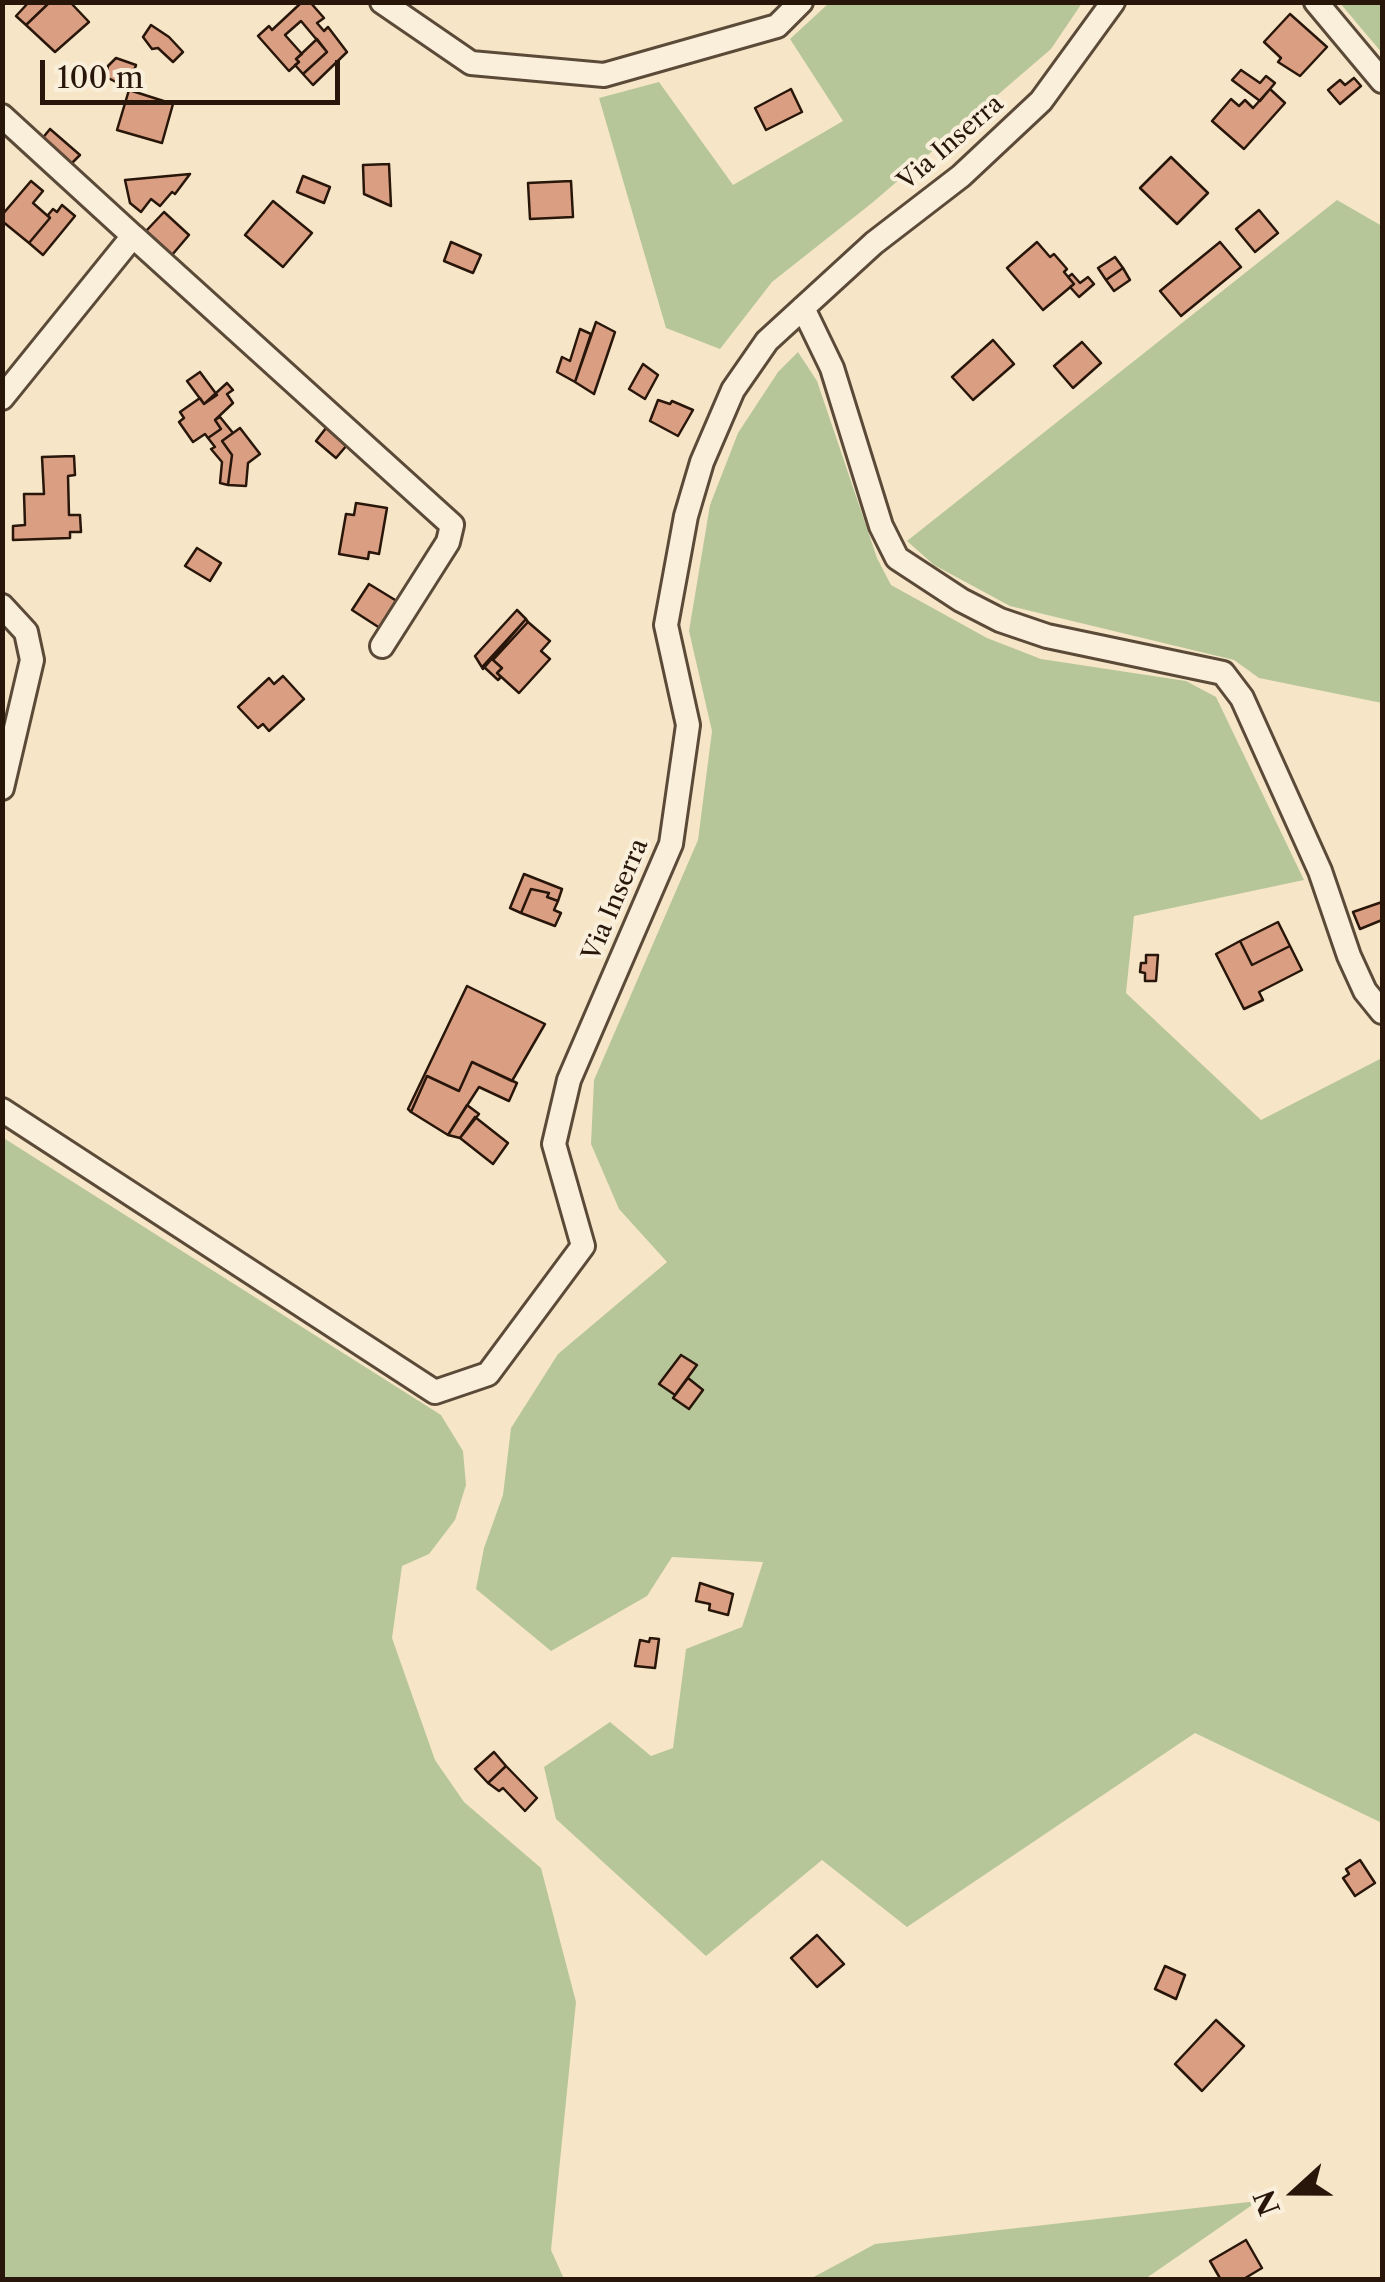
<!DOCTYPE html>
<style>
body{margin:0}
#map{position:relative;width:1385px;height:2282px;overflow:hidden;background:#f6e6c7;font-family:"Libre Caslon Text",serif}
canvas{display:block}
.frame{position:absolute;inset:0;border:5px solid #28160a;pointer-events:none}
.north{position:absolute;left:1245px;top:2142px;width:100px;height:100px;-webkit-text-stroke:8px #f9efdb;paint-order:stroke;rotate:249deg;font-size:28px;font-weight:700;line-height:40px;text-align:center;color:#28160a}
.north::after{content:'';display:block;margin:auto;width:35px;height:45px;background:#28160a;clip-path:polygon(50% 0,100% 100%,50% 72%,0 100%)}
.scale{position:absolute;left:40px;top:60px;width:300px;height:45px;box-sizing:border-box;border:5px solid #28160a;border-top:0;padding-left:12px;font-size:30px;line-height:35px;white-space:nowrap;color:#28160a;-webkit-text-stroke:8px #f9efdb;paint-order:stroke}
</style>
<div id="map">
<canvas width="1385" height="2282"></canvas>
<div class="frame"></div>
<div class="north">N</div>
<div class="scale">100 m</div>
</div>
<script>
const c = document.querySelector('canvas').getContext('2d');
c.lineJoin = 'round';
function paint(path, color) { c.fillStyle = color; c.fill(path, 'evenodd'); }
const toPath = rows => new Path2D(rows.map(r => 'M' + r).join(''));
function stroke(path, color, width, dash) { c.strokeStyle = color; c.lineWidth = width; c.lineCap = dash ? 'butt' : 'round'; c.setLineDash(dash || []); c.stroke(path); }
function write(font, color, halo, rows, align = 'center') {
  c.font = font + ' "Libre Caslon Text",serif'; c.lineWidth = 8; c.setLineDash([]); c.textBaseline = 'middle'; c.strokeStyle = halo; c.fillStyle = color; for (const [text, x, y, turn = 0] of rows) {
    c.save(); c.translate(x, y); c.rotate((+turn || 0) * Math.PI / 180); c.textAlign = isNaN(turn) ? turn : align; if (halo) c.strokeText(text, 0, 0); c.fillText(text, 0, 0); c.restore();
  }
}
const green = toPath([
 [829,3,1082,3,1051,49,872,203,772,282,720,349,666,328,599,98,659,82,733,185,843,121,790,39],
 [1340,3,1382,3,1382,53],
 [1337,200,1382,226,1382,703,1259,678,1234,660,1010,606,934,565,907,541],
 [798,352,817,381,877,558,891,585,987,638,1041,659,1186,681,1216,697,1304,880,1134,916,1126,993,1261,1120,1382,1058,1382,1823,1195,1733,907,1927,822,1860,706,1956,556,1819,544,1767,610,1722,651,1756,673,1748,686,1649,742,1627,763,1562,672,1557,647,1596,551,1651,476,1589,484,1548,503,1495,511,1428,558,1354,667,1262,619,1209,591,1144,594,1080,698,840,712,731,689,631,710,505,738,433,778,372],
 [2,1137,441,1415,463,1451,466,1485,455,1520,429,1554,402,1566,392,1638,435,1760,464,1802,541,1868,576,2002,551,2250,564,2279,3,2279],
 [1258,2201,1145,2279,810,2279,875,2244]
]);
const building = toPath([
 [29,2,50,2,26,25,16,16,29,2],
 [50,2,70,2,89,22,55,52,26,25,50,2],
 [302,2,310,2,324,18,317,23,324,31,328,27,347,52,313,85,303,74,327,52,301,21,285,35,302,54,296,59,299,62,289,71,258,36,269,26,272,30,302,2],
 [1290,14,1327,47,1300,76,1278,62,1281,58,1264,42,1290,14],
 [151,25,169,37,183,52,173,62,158,48,152,49,143,37,151,25],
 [317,39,327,52,303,74,295,65,299,62,296,59,317,39],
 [116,58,136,65,128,88,106,77,108,66,116,58],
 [1241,70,1260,83,1266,76,1275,83,1260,101,1232,80,1241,70],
 [1354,78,1361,86,1340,104,1328,90,1340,80,1345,85,1354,78],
 [791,89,802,112,766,130,755,108,791,89],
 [1270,89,1285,103,1244,149,1212,121,1231,99,1239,106,1245,100,1253,108,1270,89],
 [129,90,173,104,162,143,117,130,129,90],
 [50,129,80,155,70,165,41,140,50,129],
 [1171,157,1208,193,1177,224,1140,188,1171,157],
 [389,164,391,206,364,194,363,165,389,164],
 [190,174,175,194,172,192,160,206,151,199,141,212,130,203,125,180,190,174],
 [303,176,330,187,324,203,297,192,303,176],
 [31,181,43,191,33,203,50,218,29,243,2,221,2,215,31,181],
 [571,181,573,217,530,219,528,183,571,181],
 [273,201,312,233,283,267,245,235,273,201],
 [62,205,75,216,43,255,29,243,50,218,48,215,53,209,57,212,62,205],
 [1259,210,1278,233,1255,252,1236,229,1259,210],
 [164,212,189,235,172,255,146,231,164,212],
 [451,242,481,255,473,273,444,261,451,242],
 [1037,242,1050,257,1054,254,1067,269,1064,272,1074,284,1043,310,1007,268,1037,242],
 [1220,242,1241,267,1181,316,1160,291,1220,242],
 [1115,257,1123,268,1106,280,1098,268,1115,257],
 [1123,268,1130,280,1114,291,1106,280,1123,268],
 [1072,274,1080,283,1088,277,1094,284,1079,297,1070,287,1074,284,1068,277,1072,274],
 [596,322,615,332,594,394,575,382,596,322],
 [580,329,591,334,575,382,557,372,562,357,570,361,580,329],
 [993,340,1014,364,973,400,952,377,993,340],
 [1082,342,1101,363,1073,388,1054,366,1082,342],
 [643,364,658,375,645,399,629,389,643,364],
 [200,372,217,395,204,404,187,381,200,372],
 [227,383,233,390,227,394,233,403,215,420,221,429,208,438,205,434,193,442,179,422,184,418,180,412,200,398,204,404,227,383],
 [658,400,670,404,672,401,693,410,678,436,650,421,658,400],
 [220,417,233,433,222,441,232,455,228,485,220,483,222,462,211,449,215,447,208,438,221,429,215,420,220,417],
 [240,428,260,454,248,463,246,486,228,485,232,455,222,441,240,428],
 [326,428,347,445,336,458,316,441,326,428],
 [74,456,75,475,68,476,69,515,80,515,81,532,70,532,70,538,13,540,13,526,25,525,24,494,44,494,42,457,74,456],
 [356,503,387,508,379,554,369,552,368,559,339,554,346,514,354,515,356,503],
 [197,548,221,563,210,581,185,566,197,548],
 [369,584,400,603,383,630,352,610,369,584],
 [517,610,526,619,483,669,475,656,517,610],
 [526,619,528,622,493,660,502,668,497,673,501,677,498,680,483,666,526,619],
 [528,622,550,641,541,651,550,659,519,693,497,673,502,668,493,660,528,622],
 [283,676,304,699,269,731,263,724,258,728,238,707,269,678,274,684,283,676],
 [524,874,562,889,558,901,547,897,549,893,531,889,521,913,510,908,524,874],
 [531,889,549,893,547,897,558,901,554,910,561,913,555,926,521,913,531,889],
 [1382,902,1382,920,1360,929,1353,912,1382,902],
 [1278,922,1290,946,1252,965,1240,941,1278,922],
 [1240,941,1252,965,1290,946,1302,970,1259,992,1263,1000,1244,1009,1216,954,1240,941],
 [1146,955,1158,955,1156,981,1145,981,1145,973,1140,972,1141,963,1146,963,1146,955],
 [467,986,545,1024,512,1081,472,1062,459,1091,427,1076,411,1112,408,1109,467,986],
 [472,1062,517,1083,509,1101,479,1087,448,1135,411,1112,427,1076,459,1091,472,1062],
 [467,1105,479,1114,460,1138,448,1135,467,1105],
 [475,1117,508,1143,493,1164,460,1138,475,1117],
 [681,1355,697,1365,675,1395,659,1384,681,1355],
 [688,1378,703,1390,689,1409,673,1398,688,1378],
 [700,1583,733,1594,728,1615,709,1610,710,1604,696,1601,700,1583],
 [650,1638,659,1639,655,1668,635,1666,640,1640,649,1642,650,1638],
 [494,1752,506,1766,488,1783,475,1769,494,1752],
 [506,1766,537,1798,525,1811,503,1788,499,1791,488,1783,506,1766],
 [1360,1860,1375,1883,1355,1896,1343,1878,1349,1874,1346,1869,1360,1860],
 [817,1935,844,1964,817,1987,791,1958,817,1935],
 [1165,1966,1185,1975,1176,1999,1155,1989,1165,1966],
 [1216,2020,1244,2046,1202,2091,1175,2064,1216,2020],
 [1246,2240,1262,2268,1242,2280,1221,2280,1210,2261,1246,2240]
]);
const street = toPath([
 [382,2,471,63,604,75,777,26,801,2],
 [1316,2,1382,81],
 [2,116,133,236,2,398],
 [133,236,452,525,448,542,382,646],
 [803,308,832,368,881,526,897,558,961,600,1000,620,1047,636,1223,673,1242,698,1320,871,1349,956,1365,991,1382,1012],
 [2,606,26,632,32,660,2,788],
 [2,1110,435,1392,488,1374,583,1246,554,1144,569,1080,671,844,688,725,666,625,686,516,702,462,733,390,767,341,874,243,961,176,1041,101,1113,2]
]);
const streetNames = [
 ["Via Inserra",951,143,-41],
 ["Via Inserra",616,900,-67]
];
paint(green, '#b7c699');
paint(building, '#da9f82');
stroke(building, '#28160a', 2.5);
stroke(street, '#5c4a39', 28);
stroke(street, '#f9efdb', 22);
write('25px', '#28160a', '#f9efdb', streetNames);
</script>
